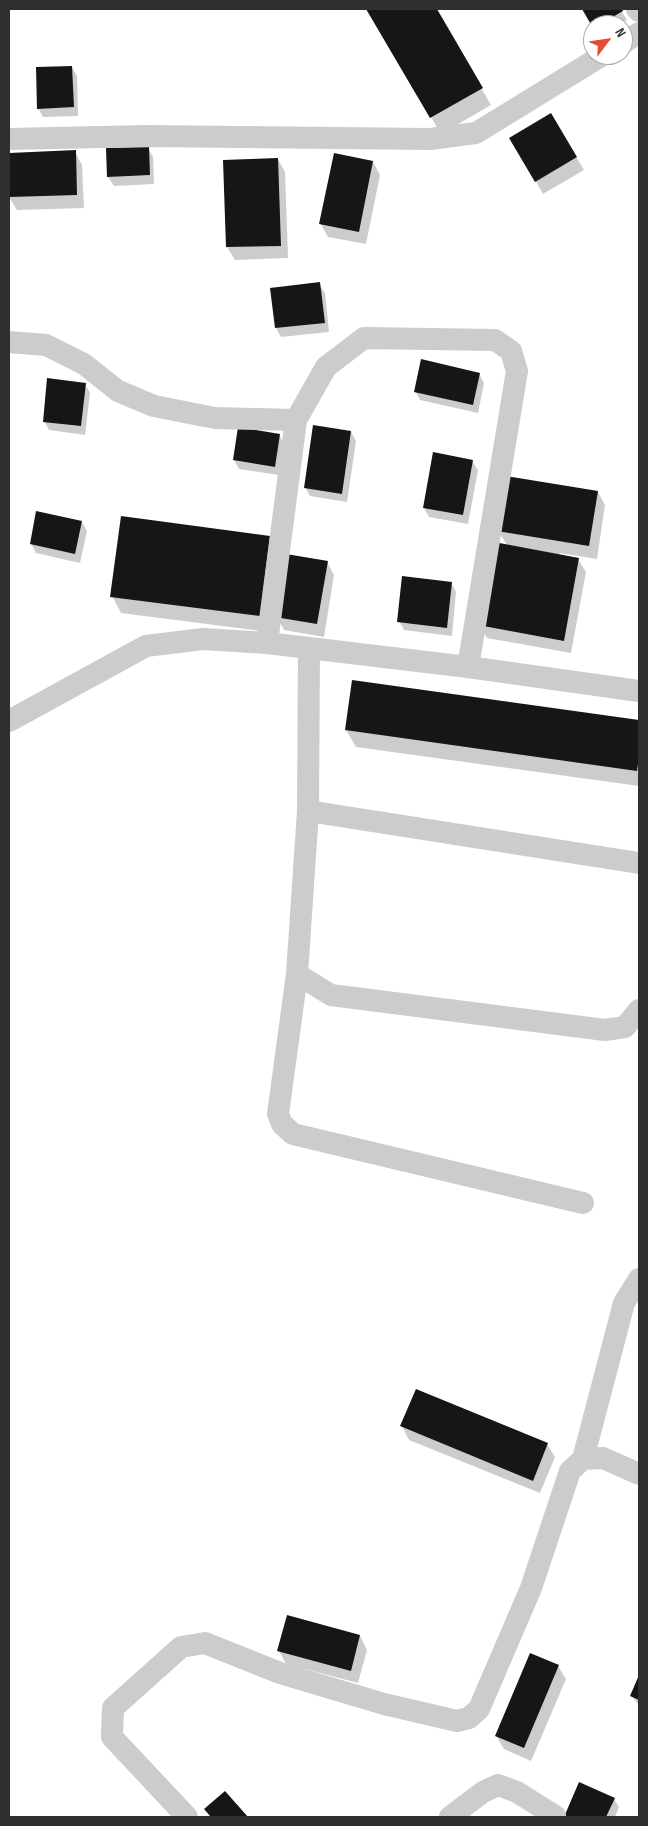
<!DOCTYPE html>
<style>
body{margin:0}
#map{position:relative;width:648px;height:1826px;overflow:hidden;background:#fff;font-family:"Sofia Sans Condensed",sans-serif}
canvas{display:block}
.frame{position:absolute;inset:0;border:10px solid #2f2f2f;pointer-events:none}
.north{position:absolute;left:583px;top:15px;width:50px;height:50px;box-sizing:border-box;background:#fff;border:1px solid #acacac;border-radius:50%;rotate:59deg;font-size:14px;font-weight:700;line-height:20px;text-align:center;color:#2f2f2f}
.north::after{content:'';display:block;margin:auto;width:18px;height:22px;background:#e44e33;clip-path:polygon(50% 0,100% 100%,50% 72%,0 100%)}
</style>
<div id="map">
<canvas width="648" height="1826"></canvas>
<div class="frame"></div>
<div class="north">N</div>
</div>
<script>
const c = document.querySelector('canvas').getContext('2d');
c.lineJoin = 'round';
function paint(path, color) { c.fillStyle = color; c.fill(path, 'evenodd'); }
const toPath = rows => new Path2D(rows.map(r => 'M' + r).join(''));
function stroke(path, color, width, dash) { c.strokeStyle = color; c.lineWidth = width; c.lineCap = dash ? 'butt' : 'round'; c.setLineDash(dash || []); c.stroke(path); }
const shadow = toPath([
 [367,9,435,9,491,105,441,134],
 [583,9,620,9,627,20,619,25,593,26],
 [72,67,77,76,78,116,43,117,38,108],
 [551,115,584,170,543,194,511,138],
 [148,148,153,157,154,184,114,186,108,177],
 [75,152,82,165,84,208,17,210,9,197,9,154],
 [278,159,285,172,288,258,235,260,227,247,224,161],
 [373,162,380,175,366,244,328,237,320,223],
 [319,284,325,293,329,332,281,337,276,328,271,289],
 [479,374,484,383,478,413,420,400,415,391],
 [85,384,90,393,85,435,49,430,44,421],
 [351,432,356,441,347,502,310,496,305,487],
 [279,435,284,444,279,475,239,469,234,460],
 [472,461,478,470,468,524,429,517,424,508],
 [598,492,605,505,597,559,560,553,559,555,578,559,586,572,571,653,487,638,479,624,507,545,498,531],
 [82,522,87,531,80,563,36,553,31,544],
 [270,537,269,632,121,613,112,596],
 [327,562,334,575,324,637,284,630,277,617],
 [451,583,456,592,452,636,404,630,399,621],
 [354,681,639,721,639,786,356,747,346,730],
 [402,1426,547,1444,555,1457,540,1493,409,1440],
 [360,1636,367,1650,358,1683,286,1664,279,1651],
 [558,1666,566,1679,531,1761,504,1749,496,1736],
 [639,1679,639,1706,632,1696],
 [224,1793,246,1817,210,1817,205,1809],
 [614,1799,619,1807,615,1817,565,1817]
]);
const building = toPath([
 [366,9,437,9,483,88,430,118],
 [582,9,622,9,623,11,599,25,593,25,593,28],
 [72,66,74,107,37,109,36,67],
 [551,113,577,157,535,182,509,138],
 [149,147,150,175,107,177,106,148],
 [76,150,77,195,9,197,9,153],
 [334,153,373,161,359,232,319,224],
 [278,158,281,246,226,247,223,160],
 [320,282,325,323,275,328,270,288],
 [421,359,480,373,473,405,414,392],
 [47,378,86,383,81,426,43,422],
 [313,425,351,431,342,494,304,488],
 [238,427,280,434,275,467,233,460],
 [433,452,473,460,463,515,423,508],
 [506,476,598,491,589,546,497,531],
 [36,511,82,521,75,554,30,544],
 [121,516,270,536,260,616,110,597],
 [494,542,579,558,564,641,478,625],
 [286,554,328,561,317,624,275,617],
 [402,576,452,582,447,628,397,622],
 [352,680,639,720,639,757,637,771,345,730],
 [416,1389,548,1443,533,1481,400,1426],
 [287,1615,360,1635,351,1671,277,1651],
 [530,1653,559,1665,524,1748,495,1736],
 [639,1675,639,1700,630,1696],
 [579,1782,615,1798,606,1817,564,1817],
 [225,1791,248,1817,211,1817,204,1809]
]);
const minor = toPath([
 [637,9,639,11],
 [623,43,639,33],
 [9,139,146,136,430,139,476,133,603,55],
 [9,342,46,345,84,364,118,391,154,406,215,418,296,420],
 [267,643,296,420,326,367,364,338,495,340,511,351,517,371,468,667],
 [309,648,308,811,297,974,278,1114,282,1124,293,1134,583,1203],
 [9,721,146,646,203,639,267,643,468,667,639,691],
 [308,811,639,863],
 [297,974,331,995,605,1030,625,1027,639,1010],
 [583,1459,624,1303,639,1279],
 [187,1817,112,1737,113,1708,181,1647,205,1643,280,1673,384,1704,457,1721,469,1718,479,1709,531,1588,570,1471,583,1459,603,1458,639,1474],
 [450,1817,483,1792,498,1785,517,1792,555,1816]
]);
paint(shadow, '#0003');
paint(building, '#161616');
stroke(minor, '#ccc', 22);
</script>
